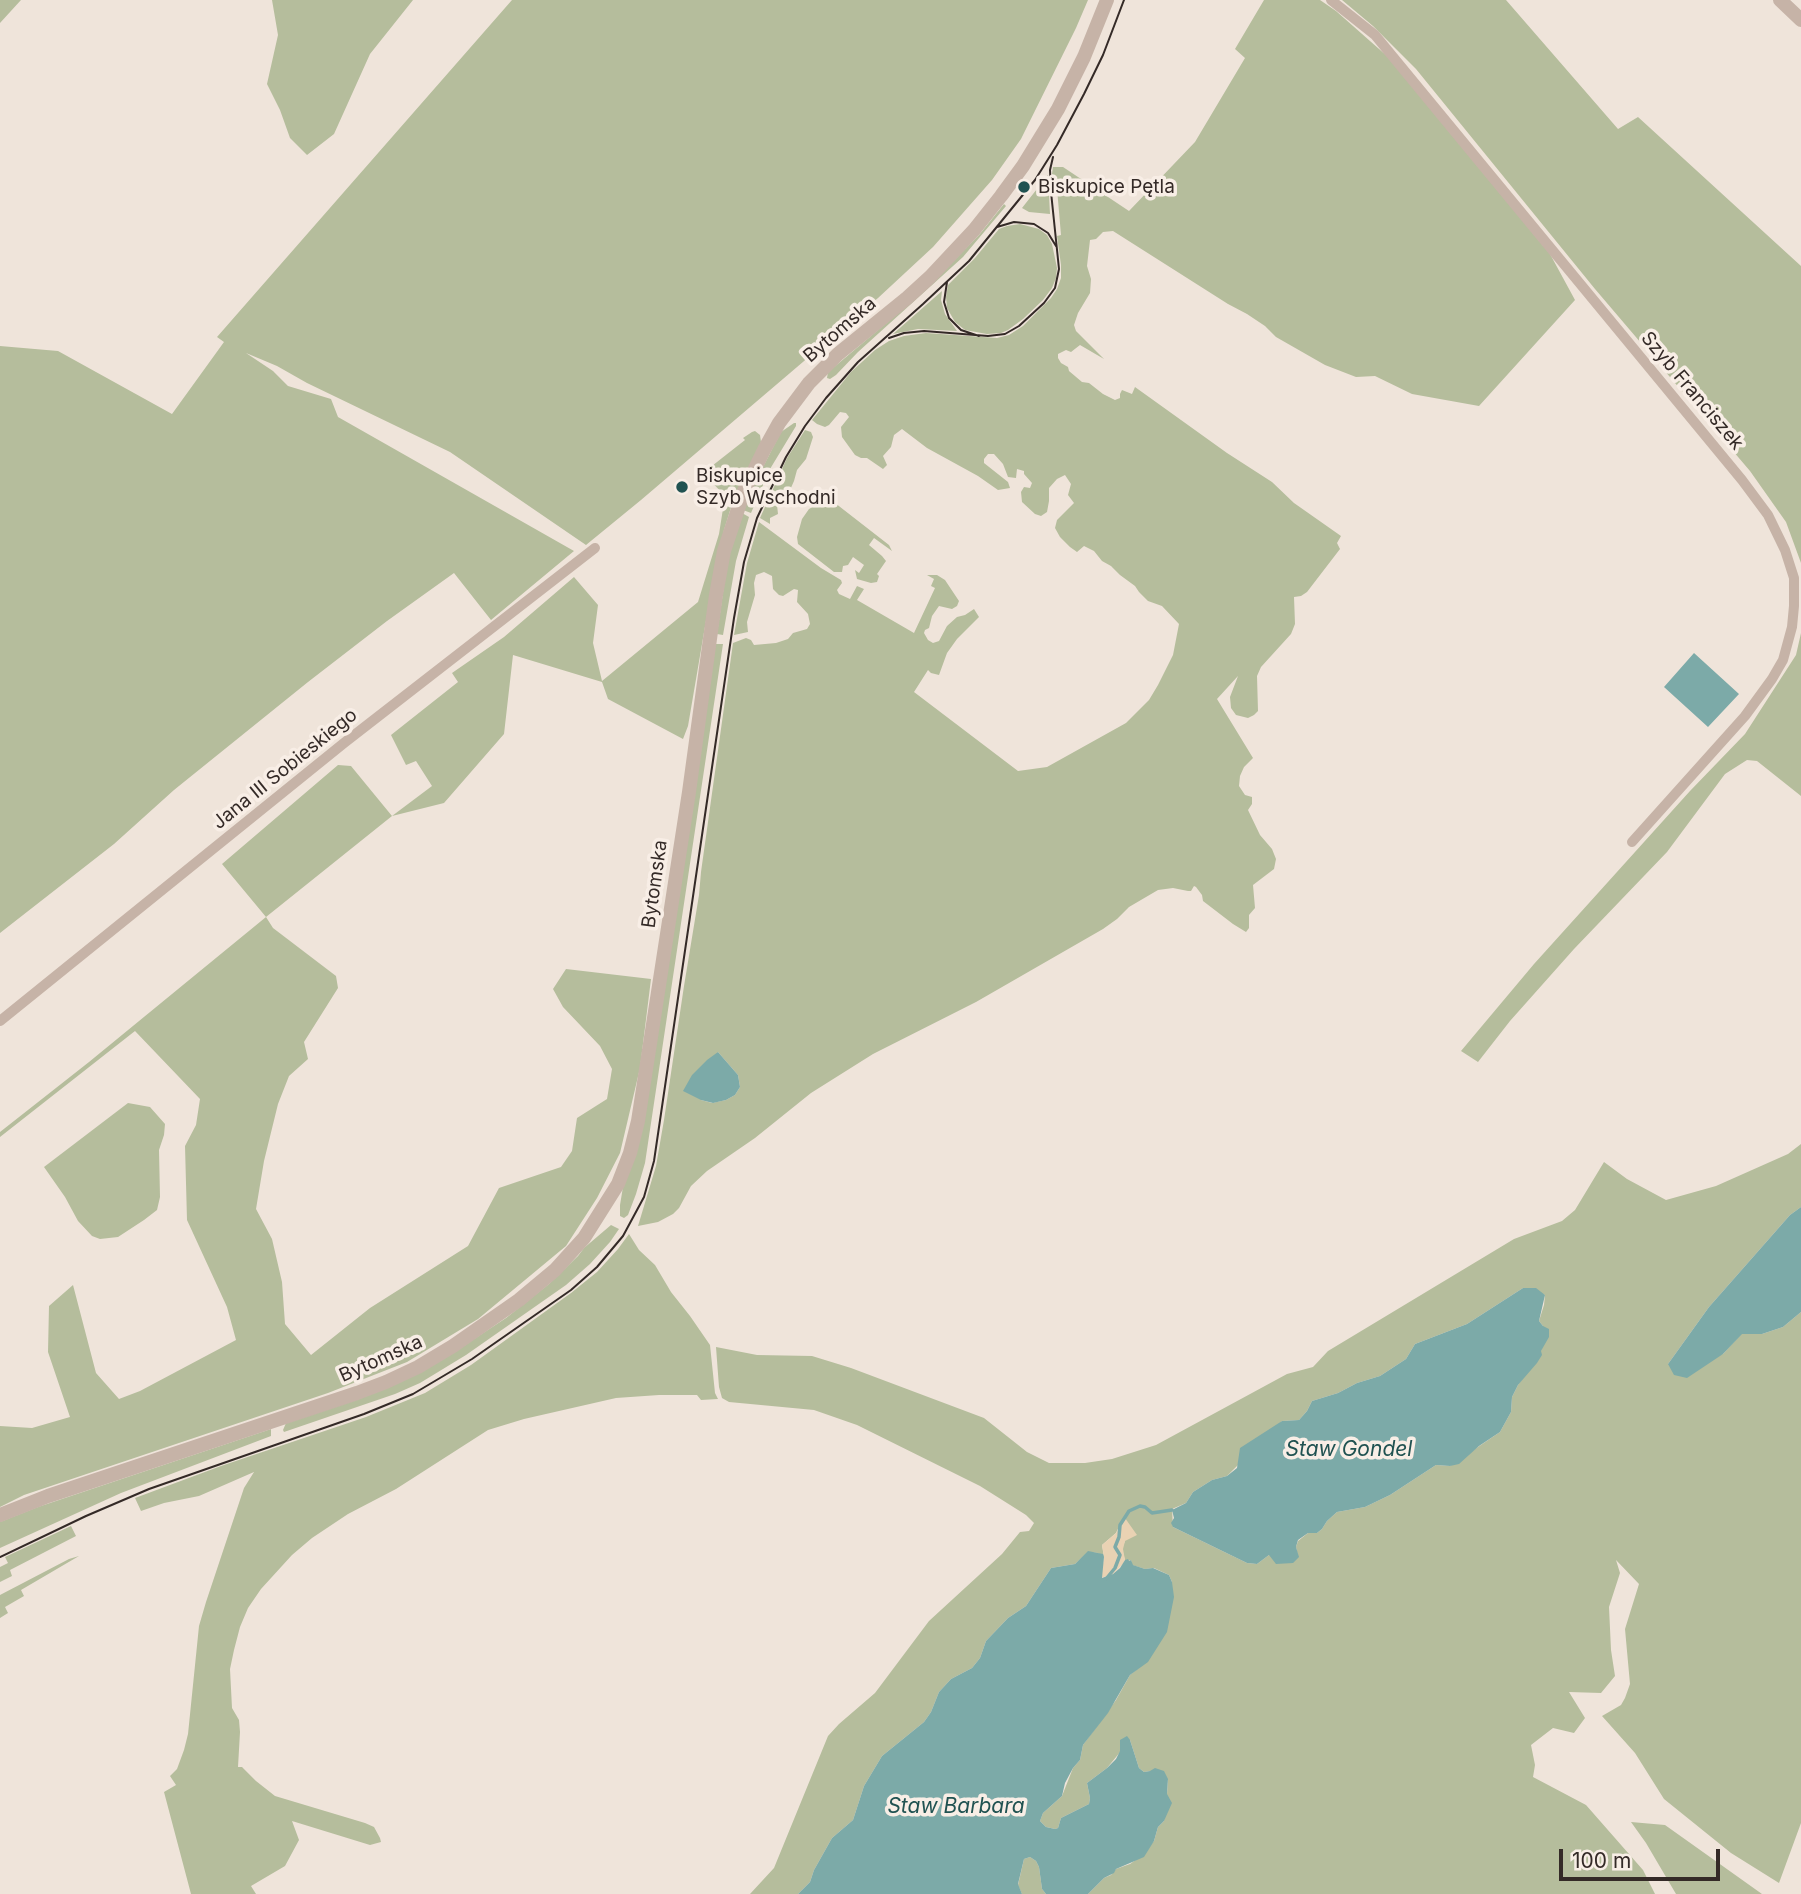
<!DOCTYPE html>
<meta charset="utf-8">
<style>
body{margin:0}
#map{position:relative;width:1801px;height:1894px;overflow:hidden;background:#efe4da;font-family:Inter,sans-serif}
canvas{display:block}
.scale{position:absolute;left:1559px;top:1849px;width:161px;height:32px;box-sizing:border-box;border:4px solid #342a27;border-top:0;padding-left:9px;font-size:21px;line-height:24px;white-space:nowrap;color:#342a27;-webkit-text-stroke:5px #f8eee6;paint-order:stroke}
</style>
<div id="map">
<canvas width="1801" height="1894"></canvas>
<div class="scale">100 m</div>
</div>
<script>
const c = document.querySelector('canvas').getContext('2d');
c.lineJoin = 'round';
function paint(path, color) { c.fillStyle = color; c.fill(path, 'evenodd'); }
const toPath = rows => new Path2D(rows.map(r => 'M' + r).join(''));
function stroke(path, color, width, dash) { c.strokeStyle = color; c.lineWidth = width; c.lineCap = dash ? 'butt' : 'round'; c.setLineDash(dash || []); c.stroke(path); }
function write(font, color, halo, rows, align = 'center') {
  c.font = font + ' Inter,sans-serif'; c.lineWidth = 7; c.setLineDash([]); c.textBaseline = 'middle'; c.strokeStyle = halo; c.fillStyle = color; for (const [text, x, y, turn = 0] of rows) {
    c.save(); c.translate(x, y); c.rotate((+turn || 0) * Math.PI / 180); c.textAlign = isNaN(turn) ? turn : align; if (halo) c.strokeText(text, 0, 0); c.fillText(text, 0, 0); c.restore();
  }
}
const green = toPath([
 [0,0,21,0,0,23],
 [272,0,413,0,370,54,334,134,307,155,290,138,280,110,267,84,278,35],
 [512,0,1088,0,1076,28,1021,139,992,180,933,247,878,298,641,500,586,545,450,452,307,383,277,366,246,353,273,371,288,386,331,399,338,417,574,551,491,620,454,573,387,621,308,682,174,790,114,844,0,933,0,346,58,351,172,414,224,342,217,337],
 [1264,0,1320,0,1336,11,1387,56,1550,254,1575,300,1479,406,1412,394,1375,376,1356,377,1325,365,1276,337,1265,326,1247,314,1228,304,1113,231,1103,232,1096,239,1090,240,1087,266,1091,279,1090,293,1078,313,1074,325,1076,331,1104,359,1080,345,1071,352,1066,350,1058,354,1058,358,1061,363,1068,367,1069,371,1082,382,1089,383,1103,394,1115,400,1120,398,1120,394,1122,390,1132,394,1135,387,1227,453,1272,482,1294,503,1341,536,1337,543,1340,549,1307,592,1301,596,1294,597,1295,624,1291,634,1261,667,1257,676,1258,711,1254,715,1248,718,1236,715,1231,708,1230,697,1238,676,1217,699,1253,758,1244,767,1240,776,1239,786,1245,795,1252,797,1252,804,1248,810,1260,835,1272,849,1276,859,1274,869,1253,885,1255,908,1249,915,1249,928,1246,932,1233,924,1203,901,1202,895,1196,887,1194,886,1191,891,1188,891,1173,888,1158,890,1129,907,1117,919,1103,929,976,1002,873,1054,811,1093,755,1138,707,1171,691,1186,679,1208,673,1214,658,1222,638,1226,656,1166,664,1120,684,986,699,895,701,872,733,643,746,638,751,640,754,645,776,643,788,639,793,633,807,629,810,624,808,614,797,602,798,590,794,589,783,596,779,595,773,589,772,576,764,572,756,575,754,583,755,595,747,622,748,632,734,635,747,563,759,522,821,568,841,580,842,583,837,590,839,594,850,599,857,586,864,589,857,600,914,633,935,588,931,586,934,579,927,575,937,575,945,580,959,601,957,606,952,609,939,606,932,616,929,628,925,630,924,633,928,640,933,643,939,641,947,626,957,617,965,615,974,609,979,617,957,639,947,653,939,675,931,673,928,670,914,692,1018,771,1047,767,1126,723,1149,700,1158,685,1173,655,1179,624,1162,606,1148,601,1139,592,1135,586,1120,575,1111,566,1102,561,1094,551,1084,546,1077,552,1070,547,1060,537,1055,528,1057,520,1074,503,1068,495,1071,484,1065,475,1057,479,1049,488,1049,501,1047,512,1041,516,1035,514,1022,502,1021,492,1024,487,1030,488,1032,483,1024,474,1024,471,1017,469,1016,478,1008,477,1003,464,994,454,988,454,984,459,984,463,1008,482,1010,488,998,490,978,476,927,448,902,429,894,435,891,447,883,456,887,465,883,469,867,458,861,458,855,455,842,437,841,427,849,417,846,413,840,412,829,425,825,427,817,424,812,420,851,372,875,350,889,341,904,336,926,333,997,338,1009,335,1023,326,1051,298,1057,289,1061,278,1061,265,1057,236,1061,235,1056,177,1052,174,1053,167,1063,167,1129,211,1195,142,1245,58,1235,49],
 [718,1052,738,1075,740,1087,735,1095,726,1100,712,1103,701,1100],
 [1342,0,1506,0,1618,129,1638,117,1801,266,1801,563,1786,522,1750,471,1595,289,1416,69,1373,26],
 [1048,175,1050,214,1029,212,1022,208],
 [1004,204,1006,206,963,257,858,352,836,375,830,379,827,378,828,372,833,368,922,293,979,235],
 [1020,224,1039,229,1047,235,1052,244,1057,268,1056,278,1052,288,1043,300,1023,319,1008,330,1001,333,987,334,965,330,955,322,947,308,946,297,948,285,975,258,999,229,1007,226],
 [942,291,941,300,945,314,957,331,918,329,893,334],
 [794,423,796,423,796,426,770,469,751,513,743,510,749,494,781,432],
 [805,430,811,432,813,437,806,459,797,470,794,481,790,490,790,495,785,498,777,505,778,514,770,518,770,524,760,518,787,458],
 [755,431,760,435,761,442,734,498,724,530,715,568,688,726,683,739,608,699,602,682,513,655,504,734,444,803,392,816,266,917,273,928,336,976,338,988,304,1042,308,1059,289,1076,278,1104,264,1161,256,1209,272,1239,282,1282,285,1324,311,1355,370,1308,468,1246,499,1188,561,1167,572,1151,577,1118,607,1099,612,1069,600,1046,563,1007,553,989,566,969,651,979,640,1068,620,1153,597,1198,566,1246,478,1319,407,1362,328,1393,24,1495,0,1507,0,1426,32,1428,70,1417,48,1352,49,1306,73,1285,96,1373,119,1399,140,1391,236,1340,227,1307,187,1220,185,1146,196,1125,200,1099,135,1031,0,1137,0,1132,89,1062,266,917,222,864,338,765,351,766,392,816,432,786,416,761,406,765,391,735,458,682,452,673,504,637,574,577,598,605,593,643,602,681,698,602,719,534,725,496,703,473,745,440,743,438,752,432],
 [822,502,835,503,889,545,892,551,874,538,869,545,882,556,886,561,877,574,879,576,877,582,871,583,857,579,855,570,859,573,864,565,853,557,848,565,843,566,842,572,834,572,798,544,797,537,802,519,809,509],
 [742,513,749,517,736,561,723,635,717,634,729,551],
 [1801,633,1801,796,1757,761,1747,760,1725,774,1667,852,1574,949,1510,1021,1478,1062,1461,1051,1534,964,1690,791,1745,734,1796,655],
 [713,644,723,644,645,1163,636,1194,628,1215,624,1218,620,1216,620,1205],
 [128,1103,150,1107,165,1124,164,1135,159,1150,160,1197,157,1210,144,1220,118,1237,100,1239,92,1236,78,1221,65,1197,44,1167],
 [1801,1144,1801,1207,1790,1215,1709,1307,1668,1364,1723,1354,1742,1333,1762,1334,1783,1327,1801,1312,1801,1823,1779,1883,1731,1853,1664,1799,1635,1753,1602,1716,1621,1705,1625,1698,1630,1684,1625,1629,1639,1584,1616,1560,1620,1573,1609,1607,1611,1650,1615,1676,1601,1693,1569,1692,1585,1718,1574,1733,1553,1728,1531,1745,1535,1765,1533,1777,1586,1805,1643,1870,1655,1894,1088,1894,1104,1878,1111,1875,1116,1869,1130,1864,1137,1859,1154,1841,1158,1827,1164,1821,1167,1794,1168,1780,1150,1771,1144,1772,1139,1768,1130,1740,1107,1768,1087,1783,1090,1798,1089,1804,1061,1818,1058,1828,1055,1829,1046,1827,1040,1821,1043,1813,1062,1796,1073,1768,1080,1760,1083,1745,1116,1700,1130,1675,1142,1665,1172,1582,1169,1575,1154,1568,1145,1569,1132,1565,1131,1560,1128,1561,1128,1560,1125,1560,1122,1549,1125,1541,1121,1522,1116,1533,1102,1545,1104,1557,1098,1553,1088,1552,1075,1564,1051,1568,1026,1606,1008,1618,986,1641,980,1658,972,1668,951,1679,939,1692,931,1712,924,1722,882,1756,864,1786,853,1820,832,1838,814,1870,810,1882,798,1894,750,1894,774,1868,828,1736,839,1724,875,1693,929,1621,1002,1554,1020,1532,1029,1531,1034,1523,1026,1515,980,1486,857,1425,814,1410,729,1402,722,1398,719,1387,716,1347,757,1355,812,1356,851,1368,984,1418,1027,1452,1049,1463,1085,1463,1112,1459,1156,1445,1287,1374,1313,1367,1328,1351,1514,1239,1562,1221,1575,1210,1604,1162,1627,1179,1666,1200,1716,1186,1788,1154],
 [1523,1288,1545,1295,1544,1305,1539,1321,1543,1326,1541,1351,1518,1385,1512,1397,1511,1412,1500,1432,1450,1466,1436,1465,1390,1495,1365,1507,1337,1512,1327,1521,1322,1529,1317,1533,1308,1533,1298,1541,1296,1547,1298,1557,1269,1555,1257,1564,1247,1563,1173,1527,1172,1509,1186,1503,1193,1492,1212,1480,1227,1476,1282,1421,1299,1420,1307,1411,1312,1401,1338,1393,1357,1383,1380,1376,1406,1359,1415,1344,1467,1324],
 [611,1225,619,1229,610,1242,590,1264,566,1285,466,1355,420,1383,395,1394,284,1432,283,1430,286,1423,468,1343,506,1318,549,1284,578,1256,584,1248],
 [629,1234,639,1250,655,1265,671,1292,690,1316,710,1345,715,1393,718,1399,701,1400,697,1395,659,1395,616,1398,524,1419,488,1430,396,1489,348,1514,312,1538,292,1555,261,1589,248,1608,240,1627,234,1650,230,1669,232,1708,239,1720,240,1732,238,1767,242,1767,256,1781,275,1796,365,1823,374,1827,380,1838,381,1842,370,1845,292,1821,299,1840,285,1866,251,1886,256,1894,191,1894,164,1792,176,1785,170,1776,177,1769,184,1750,188,1734,199,1626,206,1602,244,1488,254,1472,199,1496,164,1503,141,1511,135,1498,221,1466,366,1417,425,1393,471,1365,571,1293,597,1272,618,1249],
 [271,1429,271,1436,121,1493,0,1548,0,1522,38,1507],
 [71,1526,76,1536,10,1570,12,1576,0,1582,0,1567,8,1563,5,1557],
 [79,1556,21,1590,24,1596,5,1607,8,1613,0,1618,0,1595,69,1559],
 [1631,1822,1665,1825,1762,1894,1676,1894,1646,1843],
 [1030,1857,1036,1861,1039,1867,1042,1889,1046,1894,1022,1894,1018,1885,1024,1859]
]);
const sand = toPath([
 [1125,1518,1137,1535,1125,1541,1123,1549,1125,1560,1123,1564,1113,1574,1101,1578,1104,1557,1102,1545,1116,1533]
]);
const water = toPath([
 [1694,653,1739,694,1708,727,1664,687],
 [718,1052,738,1075,740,1087,735,1095,726,1100,713,1103,701,1100,683,1091,692,1075,707,1060],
 [1801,1207,1801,1312,1783,1327,1762,1334,1742,1334,1723,1354,1687,1378,1674,1375,1668,1364,1709,1307,1790,1215],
 [1523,1288,1536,1288,1545,1295,1539,1321,1543,1326,1549,1329,1549,1337,1541,1351,1542,1355,1537,1363,1518,1385,1512,1397,1511,1412,1500,1432,1479,1446,1459,1464,1450,1466,1436,1465,1390,1495,1365,1507,1337,1512,1327,1521,1322,1529,1317,1533,1308,1533,1298,1540,1296,1547,1299,1557,1293,1563,1276,1564,1269,1555,1257,1564,1247,1563,1173,1527,1171,1523,1174,1518,1172,1510,1186,1503,1193,1492,1212,1480,1227,1476,1237,1468,1240,1448,1282,1421,1299,1420,1307,1411,1312,1401,1338,1393,1357,1383,1380,1376,1406,1359,1415,1344,1467,1324],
 [1088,1551,1103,1554,1104,1557,1102,1578,1113,1574,1120,1568,1125,1560,1128,1559,1129,1561,1131,1560,1133,1565,1145,1569,1153,1568,1169,1575,1172,1582,1174,1597,1167,1632,1148,1662,1130,1675,1108,1713,1083,1745,1080,1760,1073,1768,1065,1783,1062,1796,1043,1813,1040,1821,1046,1827,1055,1829,1058,1828,1061,1818,1089,1804,1090,1798,1087,1783,1107,1768,1116,1759,1120,1751,1120,1740,1127,1736,1130,1740,1139,1768,1144,1772,1150,1771,1155,1768,1164,1771,1168,1779,1167,1794,1172,1803,1164,1821,1158,1827,1154,1841,1144,1857,1116,1869,1114,1873,1104,1878,1088,1894,1046,1894,1042,1889,1039,1867,1036,1861,1030,1857,1024,1859,1018,1884,1022,1894,798,1894,810,1882,814,1870,832,1838,853,1820,864,1786,882,1756,924,1722,931,1712,939,1692,951,1679,972,1668,980,1658,986,1641,1008,1618,1026,1606,1051,1568,1075,1564]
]);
const stream = toPath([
 [1106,1579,1115,1568,1120,1555,1115,1547,1119,1537,1120,1525,1129,1511,1140,1506,1145,1507,1152,1513,1172,1510]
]);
const minor = toPath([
 [1331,0,1375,35,1483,166,1742,480,1768,515,1785,550,1794,578,1794,606,1792,627,1783,660,1772,679,1745,716,1632,842],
 [0,1021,344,743,595,548]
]);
const tertiary = toPath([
 [1780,0,1801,20],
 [0,1515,48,1496,357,1393,386,1382,418,1367,453,1346,519,1300,555,1270,584,1238,618,1184,630,1153,638,1121,689,792,716,595,724,551,744,491,764,450,779,423,809,383,838,354,907,298,930,277,974,230,1001,196,1023,166,1058,109,1084,57,1107,0]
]);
const tram = toPath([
 [997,227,1014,222,1034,224,1048,233,1056,246],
 [947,282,944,302,949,318,961,330,979,336],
 [889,338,904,333,924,331,988,336,1005,334,1019,326,1044,303,1055,288,1059,269,1051,192,1050,170,1053,157],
 [0,1557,86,1516,149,1489,364,1414,413,1394,472,1359,571,1290,597,1267,623,1236,644,1197,654,1161,734,618,744,562,757,518,786,457,805,426,826,398,858,362,923,304,969,261,1035,180,1057,145,1084,94,1103,55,1124,0]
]);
const markers = [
 [1024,187,7,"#205251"],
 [682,487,7,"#205251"]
];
const poiNames = [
 ["Biskupice Pętla",1038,187],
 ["Biskupice",696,476],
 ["Szyb Wschodni",696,498]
];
const streetNames = [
 ["Bytomska",840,330,-41],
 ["Szyb Franciszek",1692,391,50],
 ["Jana III Sobieskiego",285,769,-39],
 ["Bytomska",655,884,-82],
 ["Bytomska",381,1359,-24]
];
const waterNames = [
 ["Staw Gondel",1349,1450],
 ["Staw Barbara",956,1807]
];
paint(green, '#b5bd9c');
paint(sand, '#e9d2b3');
paint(water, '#7caaa8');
stroke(stream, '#7caaa8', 3.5);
stroke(minor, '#c6b3a7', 10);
stroke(tertiary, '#c6b3a7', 14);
stroke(tram, '#342a27', 2);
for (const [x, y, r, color] of markers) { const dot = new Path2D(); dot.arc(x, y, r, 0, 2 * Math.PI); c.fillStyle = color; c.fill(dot); stroke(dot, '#f8eee6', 2.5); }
write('19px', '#342a27', '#f8eee6', poiNames, 'left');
write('19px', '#342a27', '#f8eee6', streetNames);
write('italic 21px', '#205251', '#f8eee6', waterNames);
</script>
